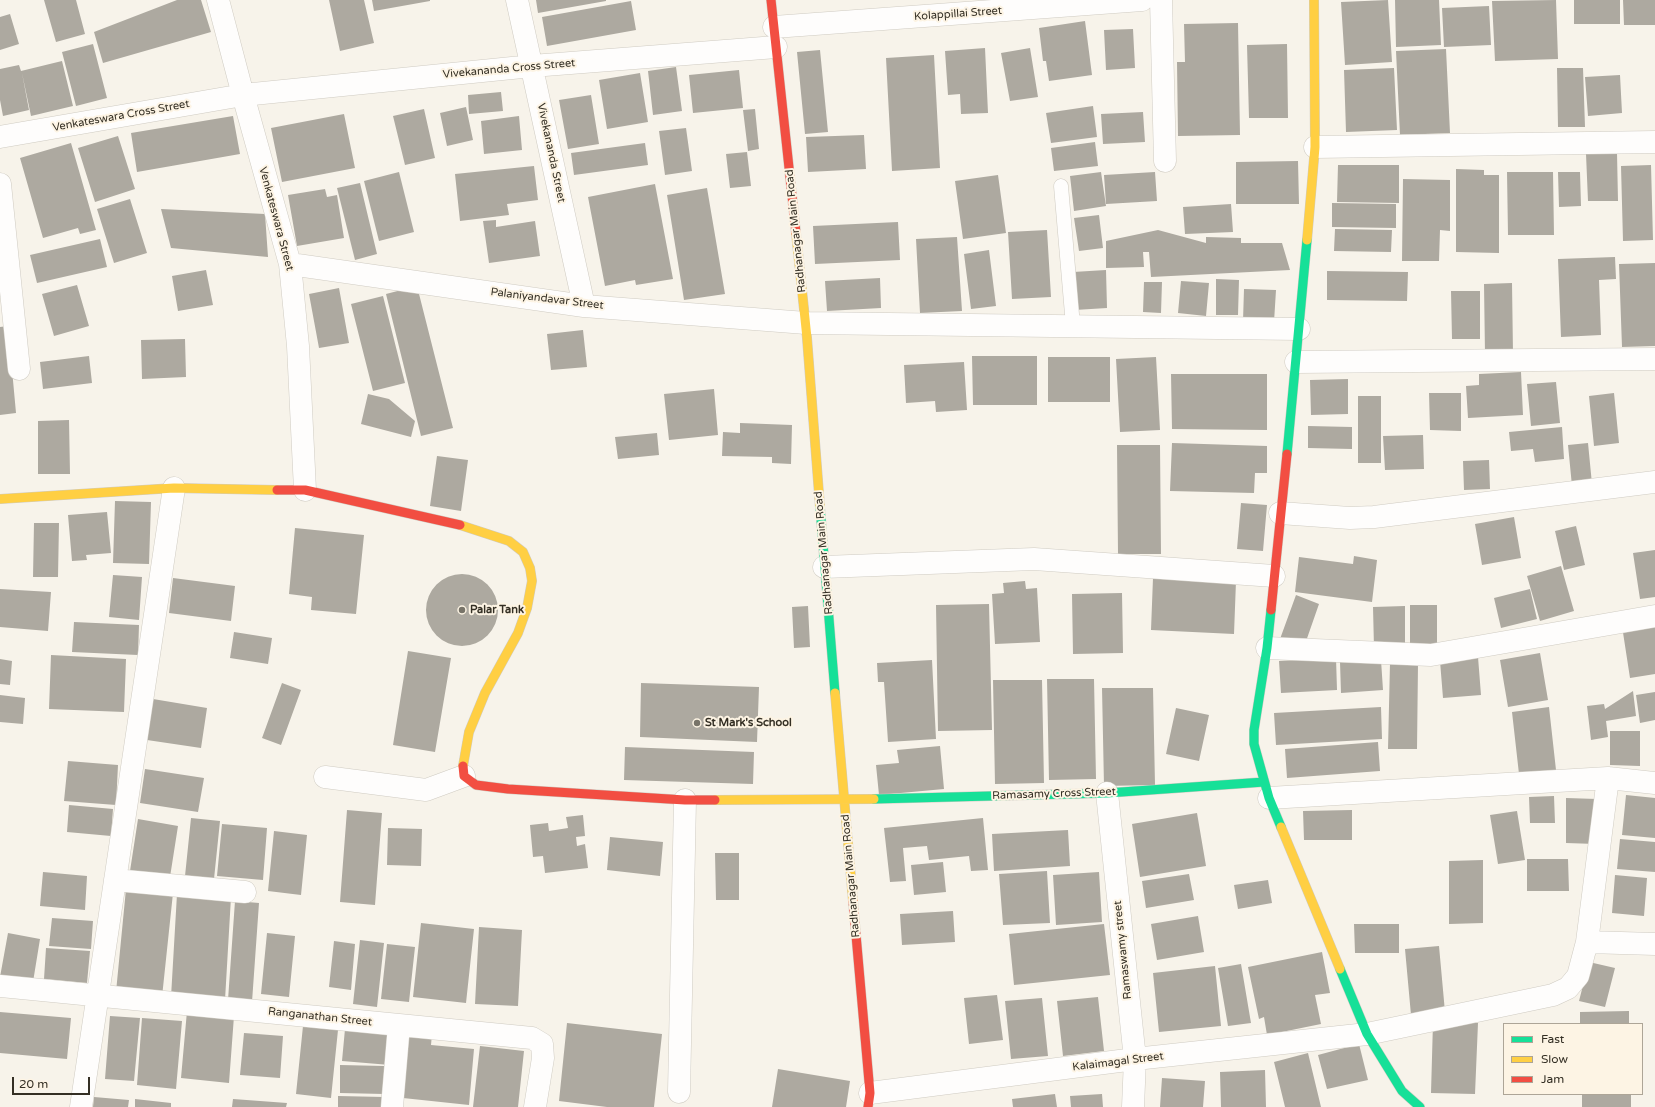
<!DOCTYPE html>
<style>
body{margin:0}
#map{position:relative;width:1655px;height:1107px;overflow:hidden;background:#f7f3ea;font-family:"Varela Round",sans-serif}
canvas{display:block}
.legend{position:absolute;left:1503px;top:1023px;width:140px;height:72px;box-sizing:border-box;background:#fdf4e4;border:1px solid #ada597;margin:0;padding:5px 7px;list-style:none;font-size:12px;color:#342f24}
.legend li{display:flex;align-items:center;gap:8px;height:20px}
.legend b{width:20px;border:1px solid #ada597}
.scale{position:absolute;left:12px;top:1077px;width:78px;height:18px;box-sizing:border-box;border:2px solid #342f24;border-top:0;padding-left:5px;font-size:12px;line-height:14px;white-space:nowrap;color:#342f24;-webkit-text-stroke:3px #fdf4e4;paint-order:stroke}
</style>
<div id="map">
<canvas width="1655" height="1107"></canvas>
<ul class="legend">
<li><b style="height:5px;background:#16e098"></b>Fast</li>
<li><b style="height:5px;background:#ffcf43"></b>Slow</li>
<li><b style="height:5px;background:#f24e42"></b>Jam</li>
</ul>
<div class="scale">20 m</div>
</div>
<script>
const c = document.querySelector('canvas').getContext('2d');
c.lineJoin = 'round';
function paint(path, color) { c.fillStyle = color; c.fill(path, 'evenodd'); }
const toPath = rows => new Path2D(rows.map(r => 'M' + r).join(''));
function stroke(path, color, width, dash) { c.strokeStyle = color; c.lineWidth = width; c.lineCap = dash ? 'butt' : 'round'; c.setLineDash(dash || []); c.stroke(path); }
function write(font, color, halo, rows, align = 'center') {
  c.font = font + ' "Varela Round",sans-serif'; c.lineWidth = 4; c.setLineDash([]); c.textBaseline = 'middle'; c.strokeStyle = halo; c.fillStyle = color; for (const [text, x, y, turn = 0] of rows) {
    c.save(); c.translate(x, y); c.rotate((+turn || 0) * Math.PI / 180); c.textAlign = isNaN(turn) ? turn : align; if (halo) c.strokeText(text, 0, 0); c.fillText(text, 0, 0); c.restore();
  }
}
const building = toPath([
 [44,0,76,0,85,34,56,42],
 [177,0,201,0,211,32,103,63,94,32],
 [329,0,364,0,374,43,340,51],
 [372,0,430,0,430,1,374,11],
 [536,0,606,0,606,1,538,13],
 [1388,0,1392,62,1345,65,1341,2],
 [1395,0,1439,0,1441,45,1396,47],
 [1556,0,1558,59,1495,61,1492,1],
 [1574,0,1620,0,1620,24,1574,24],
 [1623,0,1655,0,1655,25,1624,25],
 [631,1,636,30,547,46,542,17],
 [1489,6,1491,45,1444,47,1442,8],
 [10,14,19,44,0,50,0,17],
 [1085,21,1092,75,1049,81,1046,61,1043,61,1039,28],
 [1238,23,1240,135,1178,136,1177,62,1185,62,1184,24],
 [1133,29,1135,68,1106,70,1104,30],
 [93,44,107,98,76,106,62,52],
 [1287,44,1288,118,1249,118,1247,45],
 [985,48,988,113,961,114,960,94,948,95,945,51],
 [1030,48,1038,97,1010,101,1001,53],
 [1446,49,1450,133,1400,135,1396,51],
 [820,50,828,132,805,134,797,52],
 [934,55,940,168,892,171,886,58],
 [62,61,73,106,31,116,22,73,29,110,3,116,0,100,0,69,19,65,21,71],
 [676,67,682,111,653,115,648,71],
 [1394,68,1397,130,1346,132,1344,70],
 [1557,68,1583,68,1585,127,1558,127],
 [739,70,743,108,693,113,689,75],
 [640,73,648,122,607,129,599,80],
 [1620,75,1622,113,1588,116,1585,77],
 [501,92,503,111,469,114,468,95],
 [591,95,599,144,568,149,559,100],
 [1093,106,1097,137,1051,143,1046,113],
 [466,107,473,140,447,146,440,113],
 [424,109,435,158,405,165,393,116],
 [755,109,759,149,748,151,743,110],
 [1143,112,1145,142,1103,144,1101,114],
 [344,114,355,168,282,182,271,128],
 [233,116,240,154,137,172,131,133],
 [519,116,522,150,484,154,481,121],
 [686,128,692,171,665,175,659,131],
 [864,135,866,169,808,172,806,137],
 [118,136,135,189,95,202,78,148],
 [1095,142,1098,166,1054,171,1051,148],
 [71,143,96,230,80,234,78,228,43,238,20,158],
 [645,143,648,165,574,175,571,153],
 [747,152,751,186,730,188,726,154],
 [1617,153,1618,201,1588,201,1586,154],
 [1298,161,1299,204,1236,204,1236,162],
 [1338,165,1399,165,1399,203,1337,202],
 [1651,165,1653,240,1623,241,1621,166],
 [534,166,538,200,507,204,509,215,460,221,455,174],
 [1456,169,1484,170,1484,175,1499,175,1499,253,1456,252],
 [399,172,414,232,379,241,364,181],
 [1101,172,1106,206,1074,211,1070,176],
 [1155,172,1157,201,1106,204,1104,175],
 [1507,172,1553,172,1554,235,1508,235],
 [1558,172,1580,172,1581,206,1559,207],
 [998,175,1006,233,963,239,955,181],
 [1403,179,1450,180,1450,231,1440,230,1439,261,1402,261],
 [360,183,377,254,355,260,337,188],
 [655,184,673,279,636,285,635,280,605,286,588,197],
 [707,188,725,294,684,300,667,195],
 [325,189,327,197,337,195,344,238,297,246,288,195],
 [130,199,147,253,114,263,97,209],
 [1332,203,1396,204,1396,228,1332,227],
 [1231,204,1233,232,1185,234,1183,207],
 [161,209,265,214,268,257,171,248],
 [1099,215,1103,248,1079,251,1074,218],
 [496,220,496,227,535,221,540,256,489,263,483,221],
 [898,222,900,260,815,264,813,226],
 [1335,229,1392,230,1391,252,1334,251],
 [1047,230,1051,297,1012,299,1008,232],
 [1158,230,1206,243,1206,237,1241,238,1241,243,1282,243,1290,270,1151,277,1149,252,1143,252,1144,267,1106,268,1106,241],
 [957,237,962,311,920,313,916,239],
 [100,239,107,267,37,283,30,255],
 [989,250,996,306,971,309,964,254],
 [1615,257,1616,279,1599,280,1601,335,1561,337,1558,259],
 [1655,263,1655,346,1622,347,1619,264],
 [206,270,213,305,178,311,172,276],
 [1106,270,1107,308,1075,310,1073,272],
 [1327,271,1408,272,1407,301,1327,300],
 [880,278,881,308,827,311,825,281],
 [1216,279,1239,280,1238,315,1216,315],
 [1181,281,1209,283,1206,316,1178,313],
 [1144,282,1162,282,1161,313,1143,312],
 [1512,283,1513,354,1485,354,1484,284],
 [77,285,89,326,54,336,42,294],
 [417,286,453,428,421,436,386,294],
 [339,288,349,343,319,348,309,294],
 [1244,289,1276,290,1274,322,1243,321],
 [1451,291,1480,291,1480,339,1452,339],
 [383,296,405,383,373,391,351,304],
 [8,326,16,413,0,415,0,327],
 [583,330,587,367,551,370,547,334],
 [185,339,186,377,142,379,141,340],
 [89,356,92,383,43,389,40,362],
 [972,356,1037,356,1037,405,973,405],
 [1048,357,1110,357,1110,402,1048,402],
 [1156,357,1160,430,1120,432,1116,359],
 [964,362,967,410,936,412,935,401,906,403,904,365],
 [1521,372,1523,415,1468,418,1466,386,1479,385,1479,374],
 [1171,374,1267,374,1267,430,1172,429],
 [1348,379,1348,414,1311,415,1310,380],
 [1556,382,1560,423,1531,426,1527,384],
 [714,389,718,435,669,440,664,394],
 [1429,393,1461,393,1461,431,1430,430],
 [1614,393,1619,443,1594,446,1589,396],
 [368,394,389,399,415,421,411,437,361,424],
 [1358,396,1381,396,1381,463,1358,463],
 [69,420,70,474,38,474,38,421],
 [740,423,792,425,791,464,772,463,772,457,722,456,723,432,740,433],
 [1308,426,1352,427,1352,449,1308,448],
 [1562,427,1564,459,1535,462,1533,449,1511,451,1509,432],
 [657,433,659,455,618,459,615,437],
 [1423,435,1424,469,1385,470,1383,436],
 [1172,443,1267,446,1267,473,1255,473,1254,493,1170,491],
 [1588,443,1592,484,1572,486,1568,445],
 [1117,445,1160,445,1161,554,1118,554],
 [437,456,468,460,461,511,430,506],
 [1489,460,1490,489,1464,490,1463,461],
 [115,501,151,502,149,564,113,563],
 [1241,503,1267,505,1263,551,1237,549],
 [107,512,111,553,86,555,87,560,72,561,68,515],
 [1514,517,1521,558,1482,565,1475,524],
 [34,523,59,523,58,577,33,577],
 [1576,526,1585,565,1564,570,1555,531],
 [295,528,364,535,356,614,311,610,312,597,289,594],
 [1655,550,1655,597,1640,599,1633,553],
 [1354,556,1377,560,1372,602,1295,592,1299,557,1353,564],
 [1561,566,1574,611,1540,621,1527,576],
 '426 610a36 36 0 1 1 72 0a36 36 0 1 1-72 0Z',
 [113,575,142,577,139,620,109,617],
 [173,578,235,586,231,621,169,613],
 [1153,578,1236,581,1234,634,1151,630],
 [1025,581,1026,589,1037,588,1040,642,995,644,992,594,1004,593,1003,583],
 [0,589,51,592,48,631,0,627],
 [1530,589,1537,619,1501,628,1494,598],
 [1122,593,1123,653,1073,654,1072,594],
 [1296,595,1319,604,1304,647,1280,639],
 [989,604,992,730,938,731,936,605],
 [1410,605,1437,605,1437,644,1410,644],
 [808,606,810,647,794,648,792,607],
 [1405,606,1405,648,1374,648,1373,607],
 [1655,621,1655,674,1630,678,1622,626],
 [74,622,139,625,138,655,72,652],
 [234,632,272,638,268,664,230,658],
 [408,651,451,658,435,752,393,745],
 [1540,653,1548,700,1508,707,1500,660],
 [51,655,126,659,124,712,49,709],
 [1478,657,1481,695,1443,698,1440,661],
 [1336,658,1337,690,1281,693,1279,661],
 [0,659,12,661,10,685,0,684],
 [932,660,936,739,888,742,884,682,878,682,877,663],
 [1381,660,1383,690,1341,693,1340,662],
 [1390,663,1418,664,1417,749,1388,749],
 [1047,679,1094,679,1096,779,1049,780],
 [993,680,1042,680,1044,783,995,784],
 [282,683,301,690,281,745,262,738],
 [641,683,759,687,757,742,640,737],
 [1102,688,1153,688,1155,785,1104,786],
 [1633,691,1636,716,1606,721,1608,737,1591,740,1587,706,1604,704,1605,709],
 [1655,692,1655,720,1640,723,1636,695],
 [0,695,25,698,23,724,0,722],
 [153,699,207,708,201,748,147,740],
 [1381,707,1382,739,1276,745,1274,713],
 [1549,707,1556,770,1519,774,1512,712],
 [1176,708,1209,715,1199,761,1166,754],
 [1610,731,1640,731,1640,766,1610,765],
 [1378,742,1380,771,1287,778,1285,749],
 [940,746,944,789,879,795,876,765,899,763,897,750],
 [625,747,754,752,753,784,624,780],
 [68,761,118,765,116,805,64,801],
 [145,769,204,778,198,812,140,803],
 [1626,795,1655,798,1655,838,1622,835],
 [1554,796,1555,823,1530,823,1529,797],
 [1566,798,1597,799,1596,844,1566,843],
 [69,805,113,809,111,836,67,832],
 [347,810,382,813,375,905,340,902],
 [1352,810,1352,840,1304,840,1303,811],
 [1517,811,1525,860,1498,864,1490,815],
 [1197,813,1206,866,1140,877,1132,824],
 [583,815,585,836,576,837,577,846,585,844,588,868,545,873,543,856,533,857,530,825,548,823,549,831,568,828,566,817],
 [191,818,220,821,214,879,185,876],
 [983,818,988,870,971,871,969,856,929,860,927,846,903,848,906,881,890,882,884,828],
 [138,819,178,826,170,877,130,871],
 [222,824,267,828,263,880,217,876],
 [388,828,422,829,421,866,387,865],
 [1068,830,1070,866,994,871,992,834],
 [274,831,307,835,301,895,268,891],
 [610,837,663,842,660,876,607,870],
 [1620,839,1655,842,1655,872,1617,869],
 [715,853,739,853,739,900,716,900],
 [1527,859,1568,859,1569,891,1527,891],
 [1483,860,1483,923,1449,924,1449,861],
 [943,862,946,892,914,895,911,865],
 [1047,871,1050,923,1003,925,999,874],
 [43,872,87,876,85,910,40,906],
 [1099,872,1102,922,1056,925,1053,875],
 [1189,874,1194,900,1146,908,1142,881],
 [1615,875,1647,878,1644,916,1612,913],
 [1268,880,1272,903,1238,909,1234,885],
 [126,889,173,893,162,997,116,992],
 [177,894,231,897,225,1000,171,997],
 [235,901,259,903,252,1002,228,1000],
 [953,911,955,942,902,945,900,914],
 [1198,916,1204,952,1157,960,1151,924],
 [52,918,93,921,91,949,49,946],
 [421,923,474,929,466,1003,413,997],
 [1104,924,1110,975,1014,985,1009,934],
 [1354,924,1399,924,1399,953,1355,953],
 [479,927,522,930,518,1006,475,1004],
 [8,933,40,939,33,982,0,977],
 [267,933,295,936,289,997,261,994],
 [360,940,384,943,377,1007,353,1004],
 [334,941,355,944,351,990,329,987],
 [387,944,415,947,409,1002,381,999],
 [1439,946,1445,1012,1411,1015,1405,949],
 [46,948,90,951,87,983,44,979],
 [1322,952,1330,993,1315,995,1321,1024,1267,1035,1264,1017,1259,1019,1248,967],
 [1589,962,1615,968,1605,1007,1579,1001],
 [1241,964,1251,1023,1228,1026,1218,968],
 [1215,966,1221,1026,1159,1032,1153,973],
 [997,995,1003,1040,969,1044,964,998],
 [1098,997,1104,1051,1063,1056,1057,1001],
 [1042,998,1048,1056,1011,1059,1005,1001],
 [187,1011,234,1016,229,1083,181,1078],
 [1629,1011,1629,1024,1580,1024,1580,1012],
 [0,1012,71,1018,67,1059,0,1053],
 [110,1016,140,1018,134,1081,105,1079],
 [142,1018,182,1021,176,1089,137,1085],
 [1433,1022,1478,1023,1475,1094,1431,1093],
 [567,1023,662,1034,654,1107,607,1107,559,1101],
 [303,1026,338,1030,331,1098,296,1094],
 [345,1029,393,1033,390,1065,342,1061],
 [409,1032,432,1034,431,1045,474,1049,469,1105,403,1098],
 [244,1033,283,1036,280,1078,240,1075],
 [1359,1044,1368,1080,1327,1089,1318,1055],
 [480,1046,524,1051,518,1107,473,1107],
 [1308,1053,1321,1107,1285,1107,1274,1062],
 [340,1065,384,1066,384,1094,340,1093],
 [778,1069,850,1081,846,1107,772,1107],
 [1265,1070,1266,1107,1221,1107,1220,1072],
 [1162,1078,1205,1081,1203,1107,1160,1107],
 [1055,1094,1057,1107,1013,1107,1012,1099],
 [1102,1094,1103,1107,1071,1107,1070,1096],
 [1582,1094,1631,1094,1631,1107,1582,1107],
 [338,1096,384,1097,384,1107,338,1107],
 [94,1097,129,1100,128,1107,93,1107],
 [135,1099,171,1103,171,1107,135,1107],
 [233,1099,287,1103,286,1107,232,1107]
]);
const lane = toPath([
 [1061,186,1073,326]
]);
const street = toPath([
 [218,0,243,95,290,264,298,346,305,490],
 [517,0,584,306],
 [1161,0,1165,161],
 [774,27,1142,0],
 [0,137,243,95,532,66,776,47],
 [1315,147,1655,142],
 [0,184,19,369],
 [290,264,584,306,806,323,1299,329],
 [1296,362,1655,359],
 [1280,513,1350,518,1374,517,1655,482],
 [824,567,1034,559,1274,576],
 [1267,648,1431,655,1655,616],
 [325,777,426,790,464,776],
 [1608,778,1587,942,1655,944],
 [1107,793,1135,1059,1133,1107],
 [1269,798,1608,778,1655,783],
 [115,880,245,892],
 [0,986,532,1038,542,1044,543,1058,535,1107],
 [679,1092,685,800],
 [870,1093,1135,1059,1367,1034,1553,995,1568,988,1578,976,1587,942],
 [81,1107,174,488],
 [392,1107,399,1025]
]);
const fast = toPath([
 [1287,454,1307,240],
 [820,507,835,693],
 [1271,610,1267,648,1254,730,1254,744,1269,798,1281,827],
 [874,799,1107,793,1264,782],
 [1340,969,1367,1034,1402,1091,1420,1107]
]);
const slow = toPath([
 [796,233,807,338,820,507],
 [1307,240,1315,147,1314,0],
 [0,499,174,488,277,490],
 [460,525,509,541,523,552,530,568,532,581,527,608,518,633,485,693,469,732,463,766],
 [835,693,853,901],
 [715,800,874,799],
 [1281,827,1340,969]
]);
const jam = toPath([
 [771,0,796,233],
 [277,490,305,490,460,525],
 [1271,610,1287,454],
 [463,766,464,776,476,785,508,789,685,800,715,800],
 [853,901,870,1093,868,1107]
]);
const markers = [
 [462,610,4,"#787469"],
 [697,723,4,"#787469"]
];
const streetNames = [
 ["Kolappillai Street",958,14,-4],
 ["Vivekananda Cross Street",509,69,-5],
 ["Venkateswara Cross Street",121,116,-10],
 ["Vivekananda Street",551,153,78],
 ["Venkateswara Street",276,219,75],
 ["Radhanagar Main Road",796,231,-96],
 ["Palaniyandavar Street",547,299,7],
 ["Radhanagar Main Road",824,553,-95],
 ["Ramasamy Cross Street",1054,794,-2],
 ["Radhanagar Main Road",851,876,-95],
 ["Ramaswamy street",1123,950,-96],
 ["Ranganathan Street",320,1017,6],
 ["Kalaimagal Street",1118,1062,-7]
];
const poiNames = [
 ["Palar Tank",470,610],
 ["St Mark's School",705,723]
];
paint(building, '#ada9a0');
stroke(lane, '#cfcbc2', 15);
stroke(street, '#cfcbc2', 23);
stroke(fast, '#cfcbc2', 10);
stroke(slow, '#cfcbc2', 10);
stroke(jam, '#cfcbc2', 10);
stroke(lane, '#fefdfc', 14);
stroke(street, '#fefdfc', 22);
stroke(fast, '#16e098', 9);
stroke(slow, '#ffcf43', 9);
stroke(jam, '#f24e42', 9);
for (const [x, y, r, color] of markers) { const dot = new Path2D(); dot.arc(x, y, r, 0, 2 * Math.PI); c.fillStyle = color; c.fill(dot); stroke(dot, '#fdf4e4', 1.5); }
write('11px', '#342f24', '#fdf4e4', streetNames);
write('bold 11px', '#342f24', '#fdf4e4', poiNames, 'left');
</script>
